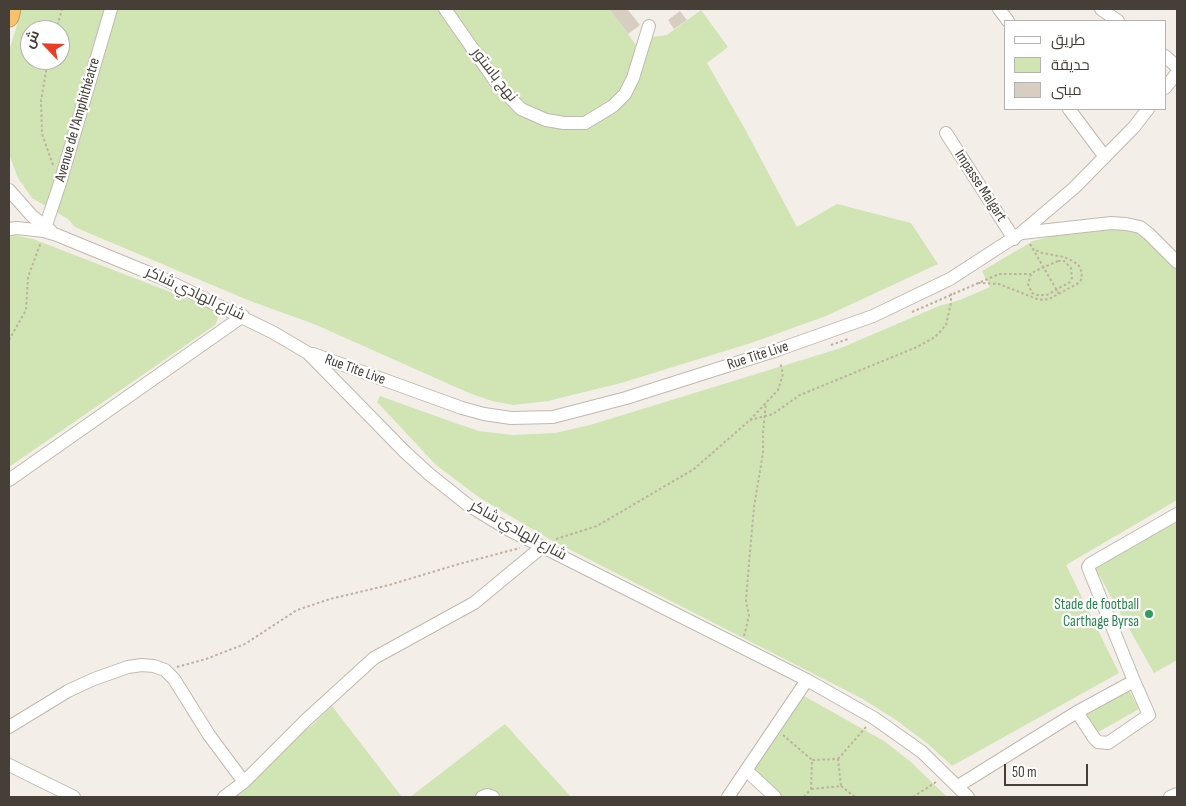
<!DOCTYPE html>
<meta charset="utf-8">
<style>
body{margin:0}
#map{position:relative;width:1186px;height:806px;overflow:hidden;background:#f3efe8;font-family:"Sofia Sans Condensed",Cairo,sans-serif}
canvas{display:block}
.frame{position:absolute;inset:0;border:10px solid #463f37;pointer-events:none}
.legend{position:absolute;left:1004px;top:20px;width:162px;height:90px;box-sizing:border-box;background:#fff;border:1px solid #b5b2af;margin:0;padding:6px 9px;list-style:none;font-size:15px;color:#463f37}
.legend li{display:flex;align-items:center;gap:10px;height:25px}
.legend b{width:25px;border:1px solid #b5b2af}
.north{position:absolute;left:20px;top:20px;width:50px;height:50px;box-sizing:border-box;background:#fff;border:1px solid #b5b2af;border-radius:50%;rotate:294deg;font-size:14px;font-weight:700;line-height:20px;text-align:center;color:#463f37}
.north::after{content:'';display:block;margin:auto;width:18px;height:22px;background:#ea3d27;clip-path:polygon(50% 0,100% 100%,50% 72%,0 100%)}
.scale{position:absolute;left:1004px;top:764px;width:84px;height:22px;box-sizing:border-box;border:2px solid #463f37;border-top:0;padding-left:6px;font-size:15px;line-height:18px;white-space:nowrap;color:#463f37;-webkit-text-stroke:4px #fff;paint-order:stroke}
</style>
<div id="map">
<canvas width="1186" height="806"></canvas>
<div class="frame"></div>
<ul class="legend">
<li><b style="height:6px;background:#fff"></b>طريق</li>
<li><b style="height:14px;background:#d0e4b4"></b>حديقة</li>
<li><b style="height:14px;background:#d7cdc1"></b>مبنى</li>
</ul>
<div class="north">ش</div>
<div class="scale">50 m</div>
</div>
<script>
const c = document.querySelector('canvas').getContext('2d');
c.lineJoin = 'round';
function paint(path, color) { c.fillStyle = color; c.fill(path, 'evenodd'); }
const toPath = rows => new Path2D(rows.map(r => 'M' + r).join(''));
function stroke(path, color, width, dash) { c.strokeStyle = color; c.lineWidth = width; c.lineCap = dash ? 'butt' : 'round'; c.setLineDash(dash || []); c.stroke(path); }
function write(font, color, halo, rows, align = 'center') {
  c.font = font + ' "Sofia Sans Condensed",Cairo,sans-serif'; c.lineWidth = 4.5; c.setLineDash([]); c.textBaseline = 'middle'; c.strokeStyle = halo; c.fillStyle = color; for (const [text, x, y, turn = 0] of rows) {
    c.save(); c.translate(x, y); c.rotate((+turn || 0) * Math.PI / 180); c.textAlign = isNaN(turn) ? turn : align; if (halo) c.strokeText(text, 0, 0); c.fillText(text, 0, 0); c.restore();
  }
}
const green = toPath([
 [22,9,609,9,636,45,645,38,667,35,701,10,728,47,707,63,745,129,797,227,837,204,911,223,938,264,826,316,751,343,621,383,548,401,513,405,492,401,469,393,314,324,250,301,91,234,75,227,68,219,32,198,18,178,9,154,9,51],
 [30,30,60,30,60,60,30,60],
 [1114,225,1139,231,1177,268,1177,500,1066,565,1119,673,952,766,928,744,896,720,861,698,549,539,480,498,436,465,377,402,380,396,458,424,479,431,512,435,555,433,590,425,841,348,939,306,960,300,990,287,982,271,1033,241,1089,227],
 [14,235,33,239,217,310,219,316,215,325,9,467,9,236],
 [1177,522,1177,660,1154,673,1095,568],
 [1128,688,1139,709,1093,735,1080,712],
 [804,696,884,741,911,762,947,797,783,797,752,767],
 [332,706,402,797,216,797,311,726],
 [505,724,571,797,410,797]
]);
const building = toPath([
 [609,9,627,9,640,25,628,34],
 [680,11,687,20,674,29,668,20]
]);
const path = toPath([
 [56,30,62,9],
 [48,60,41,101,42,134,53,165],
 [1030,244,1059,294],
 [1058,261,1064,261,1071,268,1072,278,1070,282,1047,295,1037,295,1032,293,1028,284,1031,274,1035,271,1058,261],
 [978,283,999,284,1037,299,1044,300,1049,299,1077,284,1081,280,1082,273,1079,266,1073,261,1064,257,1042,253,1033,249],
 [912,312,999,274,1031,274],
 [9,340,26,310,28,277,41,242],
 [831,345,848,339],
 [750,420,773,414,800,395,917,347,935,337,946,325,951,303,951,293],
 [556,539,597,526,694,469,750,420,778,390,783,374,780,362],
 [744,636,749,616,746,601,749,563,754,507,763,453,763,432,766,403],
 [177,667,206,659,245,644,297,610,330,599,389,585,459,564,520,548],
 [783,735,812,760],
 [838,759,866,727],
 [841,786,855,797],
 [804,797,811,789,812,760,838,759,841,786,811,789],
 [913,797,936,782]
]);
const minor = toPath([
 [445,9,498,85,521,109,546,120,564,123,585,123,613,106,625,94,633,78,649,26],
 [999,9,1008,21],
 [1101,9,1118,21],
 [1165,56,1177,67],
 [1165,88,1177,73],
 [1069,109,1105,157],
 [946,133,1014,239],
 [9,190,32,216,51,231],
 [9,229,17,228,44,231,57,235,164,279,274,333,308,353,405,452,429,474,468,505,509,530,807,680,874,718,922,752,968,797],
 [44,231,60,183,111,9],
 [1022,233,1111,223,1126,224,1140,227,1149,234,1177,262],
 [313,354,462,408,484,414,511,418,553,417,626,398,777,350,873,316,950,279,1021,233,1074,188,1134,127,1148,109],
 [9,480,243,316],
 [1077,712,1094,738,1098,742,1108,743,1149,715,1134,681],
 [9,727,68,691,94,679,128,667,142,665,154,666,165,670,174,679,209,735,244,782],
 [9,765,74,797],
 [746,770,775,797],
 [958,786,1077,712,1134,681,1088,567,1090,564,1177,514],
 [224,797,244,782,306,720,374,658,474,603,543,546],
 [482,797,487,795,493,797],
 [728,797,807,680],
 [1170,797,1177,794]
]);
const highway = toPath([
 [9,17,11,9]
]);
const markers = [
 [1149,614,5,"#2e9e5b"]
];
const streetNames = [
 ["نهج باستور",494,75,52],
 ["Avenue de l'Amphithéatre",78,120,-74],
 ["Impasse Malgart",980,186,57],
 ["شارع الهادي شاكر",195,294,25],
 ["Rue Tite Live",758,356,-18],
 ["Rue Tite Live",355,370,20],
 ["شارع الهادي شاكر",518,531,29]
];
const leisureNames = [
 ["Stade de football",1139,605],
 ["Carthage Byrsa",1139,622]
];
paint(green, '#d0e4b4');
paint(building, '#d7cdc1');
stroke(minor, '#c1b9ae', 14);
stroke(highway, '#d29843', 21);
stroke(path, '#beb19d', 2, [2.5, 2.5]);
stroke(minor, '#fff', 12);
stroke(highway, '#f3c372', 19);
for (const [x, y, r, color] of markers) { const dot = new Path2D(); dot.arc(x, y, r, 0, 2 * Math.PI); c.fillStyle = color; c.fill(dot); stroke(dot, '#fff', 2); }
write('15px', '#463f37', '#fff', streetNames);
write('15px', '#27864d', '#fff', leisureNames, 'right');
</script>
